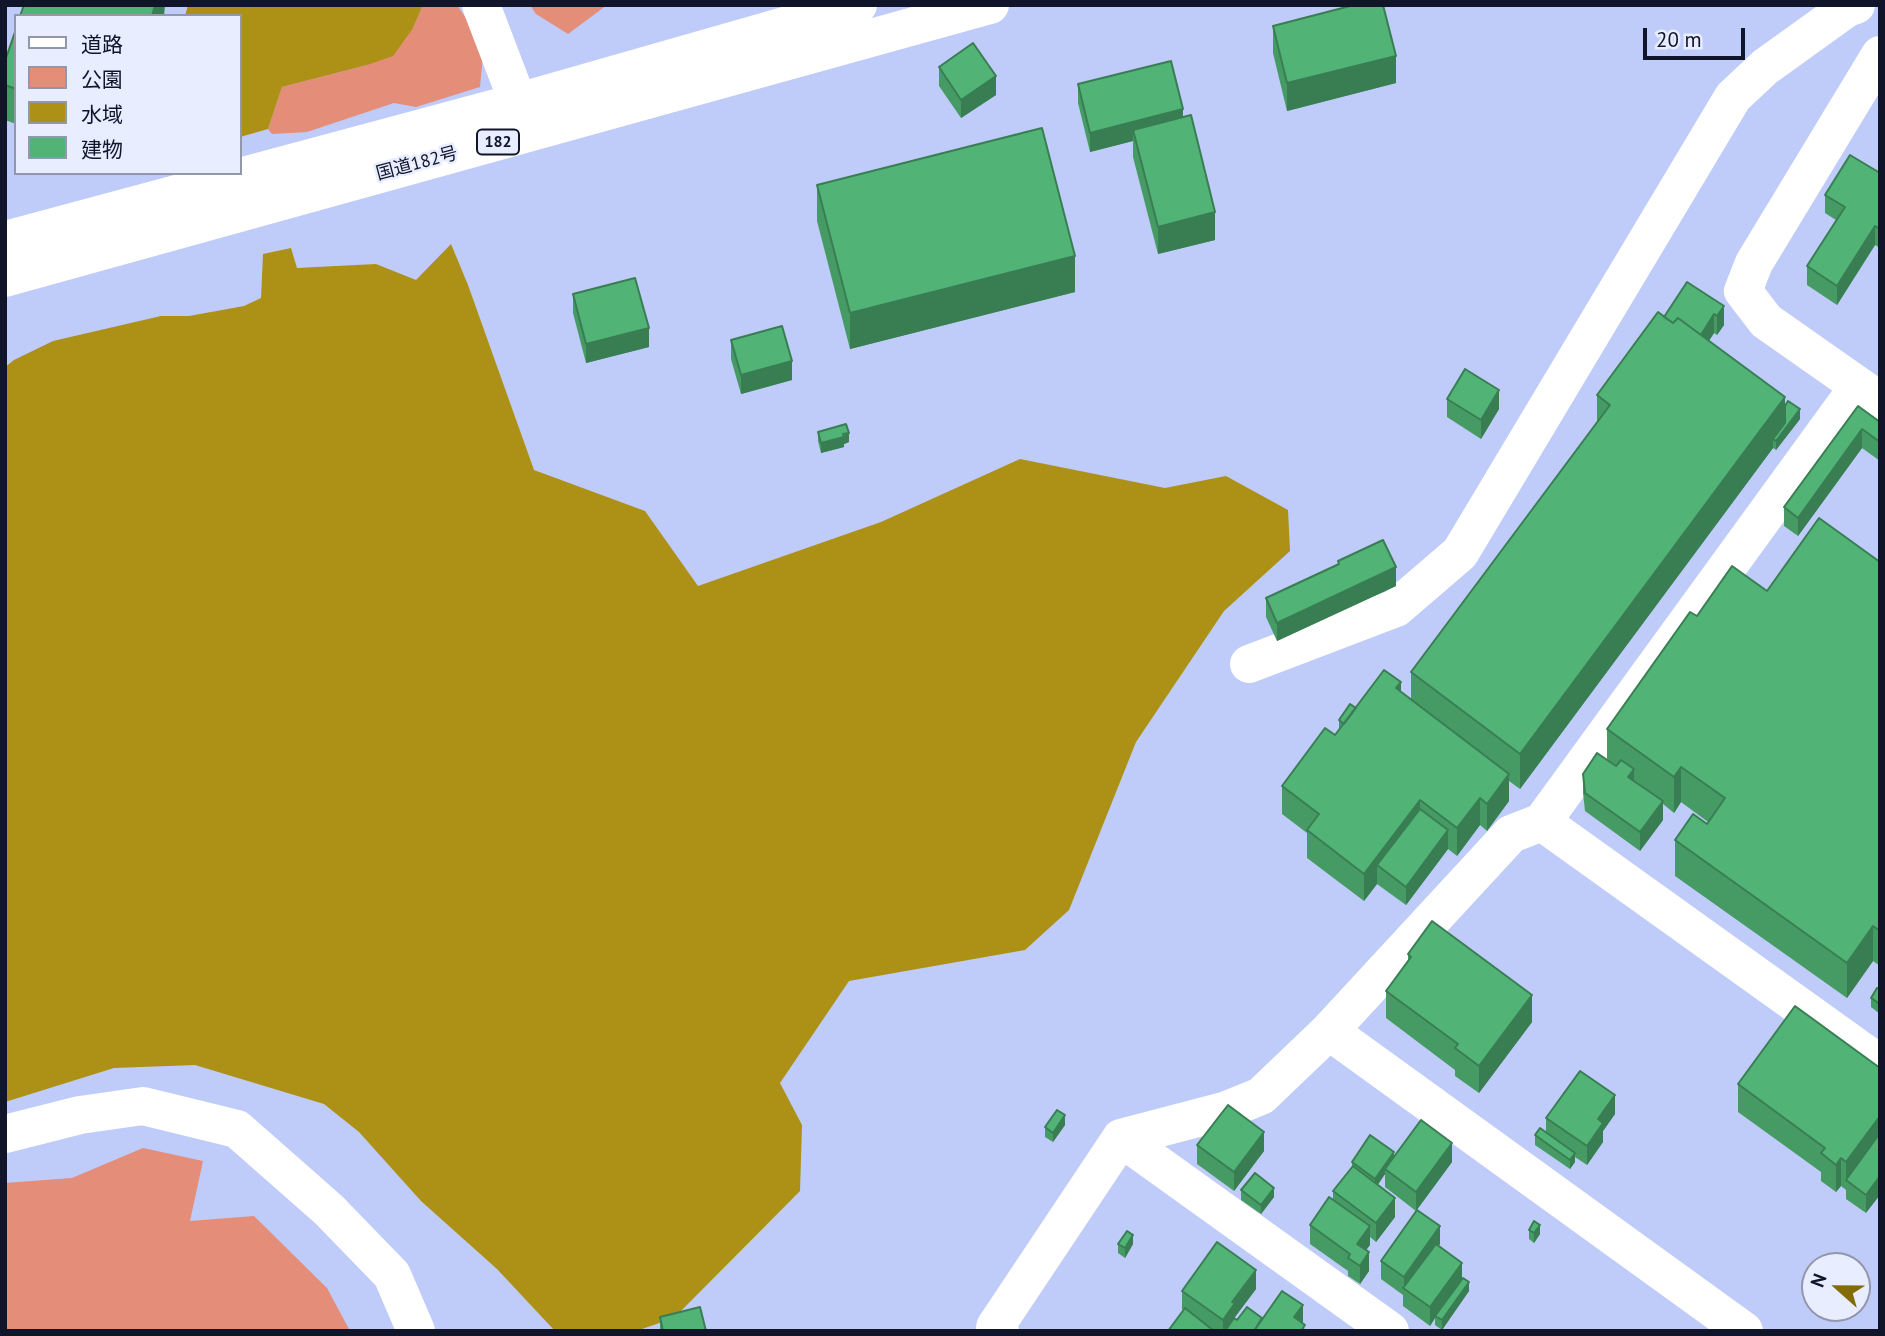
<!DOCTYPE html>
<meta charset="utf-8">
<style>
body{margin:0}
#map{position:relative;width:1885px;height:1336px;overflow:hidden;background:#bfcbf8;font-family:"PT Sans","Noto Sans JP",sans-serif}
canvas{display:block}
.frame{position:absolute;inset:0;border:7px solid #111529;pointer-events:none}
.legend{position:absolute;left:14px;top:14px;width:228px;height:161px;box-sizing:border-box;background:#e8edff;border:2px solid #9297a9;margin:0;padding:9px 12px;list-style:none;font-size:21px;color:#111529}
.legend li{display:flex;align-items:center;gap:14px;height:35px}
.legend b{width:35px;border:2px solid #9297a9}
.north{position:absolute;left:1801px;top:1252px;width:70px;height:70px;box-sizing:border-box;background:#e8edff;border:2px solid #9297a9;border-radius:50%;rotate:291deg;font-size:19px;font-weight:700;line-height:28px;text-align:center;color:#111529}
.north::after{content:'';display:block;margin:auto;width:24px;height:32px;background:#836c07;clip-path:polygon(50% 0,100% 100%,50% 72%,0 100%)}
.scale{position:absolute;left:1643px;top:28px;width:102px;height:32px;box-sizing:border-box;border:4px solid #111529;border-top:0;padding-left:9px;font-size:21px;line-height:24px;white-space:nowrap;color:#111529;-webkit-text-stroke:5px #e8edff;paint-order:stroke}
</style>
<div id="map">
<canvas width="1885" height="1336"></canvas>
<div class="frame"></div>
<ul class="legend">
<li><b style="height:9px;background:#fff"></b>道路</li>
<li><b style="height:19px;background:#e48d79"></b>公園</li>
<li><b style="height:19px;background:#ad9016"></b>水域</li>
<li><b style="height:19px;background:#51b476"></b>建物</li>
</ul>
<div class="north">N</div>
<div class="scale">20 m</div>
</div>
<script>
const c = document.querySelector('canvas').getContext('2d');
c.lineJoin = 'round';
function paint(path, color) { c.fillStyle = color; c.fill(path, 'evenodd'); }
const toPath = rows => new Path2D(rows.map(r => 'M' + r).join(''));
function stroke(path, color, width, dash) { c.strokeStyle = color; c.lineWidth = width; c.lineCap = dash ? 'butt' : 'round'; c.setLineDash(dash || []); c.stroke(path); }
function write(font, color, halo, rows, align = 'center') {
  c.font = font + ' "PT Sans","Noto Sans JP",sans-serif'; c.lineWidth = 5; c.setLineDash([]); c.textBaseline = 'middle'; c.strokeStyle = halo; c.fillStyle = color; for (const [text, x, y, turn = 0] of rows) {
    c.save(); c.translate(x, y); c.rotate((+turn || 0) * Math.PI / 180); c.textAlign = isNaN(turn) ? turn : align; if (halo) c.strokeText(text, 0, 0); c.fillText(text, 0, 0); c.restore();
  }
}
const green = toPath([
 [423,5,457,5,484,45,480,87,416,107,394,103,307,132,272,134,268,129,282,87,367,65,413,28],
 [530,5,607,5,568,34,536,14],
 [143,1148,203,1161,190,1221,254,1216,327,1288,350,1331,5,1331,5,1183,72,1178]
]);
const water = toPath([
 [188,5,423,5,413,28,393,56,367,65,282,87,268,129,240,137,240,16,185,16],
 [451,244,468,285,534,470,645,511,698,586,881,522,1020,459,1165,488,1226,476,1288,510,1290,551,1224,611,1136,742,1069,910,1025,950,849,981,780,1083,802,1125,800,1191,674,1318,636,1331,555,1331,497,1269,421,1201,359,1132,324,1104,195,1065,114,1068,5,1102,5,367,14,360,53,341,161,316,189,316,244,306,261,298,263,254,291,248,297,268,376,264,416,280]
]);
const minor = toPath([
 [481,5,518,102],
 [1880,55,1754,263,1743,291,1766,321,1880,401],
 [1249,664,1396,608,1460,553,1733,97,1765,67,1847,8,1856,5],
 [1542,822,1880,1064],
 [1329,1031,1744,1331],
 [5,1134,80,1115,143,1106,237,1129,329,1210,392,1275,416,1331],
 [1121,1138,1390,1331],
 [1000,1331,995,1327,1121,1138,1224,1111,1261,1096,1329,1031,1511,834,1542,822,1859,386]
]);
const highway = toPath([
 [5,240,518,102,858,5],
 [5,278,990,5]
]);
const wall = toPath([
 [1273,26,1396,83,1287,111,1273,53],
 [16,29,16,124,5,120,5,61],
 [939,67,996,95,961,118,939,86],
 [1078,84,1183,117,1215,240,1158,254,1133,157,1133,141,1090,152,1078,103],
 [1880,173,1880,248,1875,245,1837,305,1807,285,1807,266,1836,220,1825,213,1825,195],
 [817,185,1075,292,850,349,817,221],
 [1687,282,1724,325,1717,335,1714,333,1709,341,1800,419,1776,450,1773,448,1520,789,1509,781,1509,801,1487,831,1480,825,1457,856,1448,849,1406,905,1377,884,1364,901,1307,858,1307,833,1282,814,1282,786,1335,735,1339,730,1339,720,1356,708,1401,692,1411,700,1411,672,1597,422,1597,395,1664,317],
 [573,294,649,347,586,363,573,313],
 [731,340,792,380,741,394,731,359],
 [1447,399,1499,409,1481,439,1447,417],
 [1858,406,1880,422,1880,461,1862,448,1798,536,1784,526,1784,507],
 [818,432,849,442,844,444,844,447,821,453,818,441],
 [1338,561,1396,586,1277,641,1266,617,1266,598,1338,565],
 [1880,562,1880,966,1873,961,1847,998,1675,876,1675,840,1707,824,1708,822,1681,802,1674,813,1663,804,1663,820,1640,851,1585,811,1583,793,1583,774,1607,759,1607,729,1697,616,1767,591],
 [1408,954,1532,1022,1479,1093,1455,1076,1455,1070,1386,1018,1386,991,1408,961],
 [1880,989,1880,1014,1871,1007,1871,998],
 [1880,1068,1866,1213,1846,1199,1846,1190,1841,1186,1836,1192,1821,1181,1821,1172,1738,1112,1738,1084],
 [1615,1114,1603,1131,1603,1142,1587,1165,1575,1157,1575,1162,1570,1169,1535,1145,1535,1135,1546,1132,1546,1118],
 [1065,1125,1053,1142,1045,1137,1045,1127],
 [1197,1145,1264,1151,1234,1191,1197,1164],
 [1394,1157,1452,1162,1416,1211,1385,1187,1385,1174,1378,1185,1395,1217,1376,1242,1370,1237,1370,1245,1366,1250,1369,1271,1360,1284,1348,1276,1348,1271,1310,1244,1310,1225,1333,1200,1333,1191,1352,1167,1352,1162],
 [1241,1190,1274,1197,1261,1214,1241,1200],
 [1880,1203,1880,1226,1878,1225,1878,1206],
 [1529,1230,1540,1234,1534,1243,1529,1239],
 [1118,1244,1133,1244,1125,1258,1118,1253],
 [1440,1244,1438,1246,1469,1291,1442,1330,1435,1325,1435,1318,1430,1326,1403,1306,1403,1295,1381,1279,1381,1261],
 [1256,1289,1235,1317,1235,1319,1237,1320,1262,1318,1303,1324,1305,1331,1168,1331,1183,1310,1182,1309,1182,1291],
 [660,1317,706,1331,660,1331]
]);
const shadedWall = toPath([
 [155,5,165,5,164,16,152,16],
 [1396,56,1396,83,1287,111,1287,83],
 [996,76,996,95,961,118,961,100],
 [1183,109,1183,128,1133,130,1133,141,1090,152,1090,133],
 [1215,212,1215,240,1158,254,1158,227],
 [1875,226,1875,245,1837,305,1837,286],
 [1075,256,1075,292,850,349,850,313],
 [1724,306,1724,325,1717,335,1717,316],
 [1714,314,1714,333,1696,360,1696,341],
 [649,328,649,347,586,363,586,344],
 [792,361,792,380,741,394,741,375],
 [1499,390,1499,409,1481,439,1481,420],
 [1785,397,1785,429,1800,409,1800,419,1776,450,1776,441,1773,439,1773,448,1520,789,1520,754],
 [1862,429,1862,448,1798,536,1798,518],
 [849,433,849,442,844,444,844,447,821,453,821,443],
 [1396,567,1396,586,1277,641,1277,623],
 [1401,682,1401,710,1396,688],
 [1681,767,1681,802,1674,813,1674,777],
 [1634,769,1634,788,1628,777],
 [1509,774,1509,801,1487,831,1487,804],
 [1480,798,1480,825,1457,856,1457,828],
 [1420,800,1420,827,1377,865,1377,884,1364,901,1364,874],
 [1663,801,1663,820,1640,851,1640,832],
 [1448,830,1448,849,1406,905,1406,887],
 [1873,926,1873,961,1847,998,1847,963],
 [1532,995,1532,1022,1479,1093,1479,1066],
 [1615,1095,1615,1114,1603,1131,1603,1142,1587,1165,1587,1146,1598,1119],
 [1065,1115,1065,1125,1053,1142,1053,1133],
 [1880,1116,1880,1144,1846,1180,1846,1162],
 [1264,1132,1264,1151,1234,1191,1234,1172],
 [1452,1143,1452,1162,1416,1211,1416,1192],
 [1394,1152,1394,1161,1385,1169,1385,1174,1375,1188,1375,1179],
 [1575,1153,1575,1162,1570,1169,1570,1160],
 [1841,1158,1841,1186,1836,1192,1836,1165],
 [1880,1176,1880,1195,1866,1213,1866,1195],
 [1274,1188,1274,1197,1261,1214,1261,1205],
 [1395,1198,1395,1217,1376,1242,1376,1223],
 [1540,1225,1540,1234,1534,1243,1534,1233],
 [1370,1226,1370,1245,1357,1262,1357,1244],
 [1440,1226,1440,1244,1407,1291,1404,1288,1404,1277],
 [1133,1235,1133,1244,1125,1258,1125,1248],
 [1369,1252,1369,1271,1360,1284,1360,1266],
 [1462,1263,1462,1282,1435,1316,1435,1318,1430,1326,1430,1307],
 [1256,1270,1256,1289,1235,1317,1235,1322,1229,1331,1223,1331,1223,1320,1232,1302],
 [1469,1282,1469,1291,1442,1330,1442,1320],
 [1303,1305,1303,1324,1294,1317]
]);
const building = toPath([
 [24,5,155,5,152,16,20,16,24,5],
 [1354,5,1383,5,1396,56,1287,83,1273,26,1354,5],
 [16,29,16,89,5,85,5,61,16,29],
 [973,43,996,76,961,100,939,67,973,43],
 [1171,61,1183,109,1090,133,1078,84,1171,61],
 [1191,115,1215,212,1158,227,1133,130,1191,115],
 [1042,128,1075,256,850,313,817,185,1042,128],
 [1850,155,1880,173,1880,229,1875,226,1837,286,1807,266,1845,207,1825,195,1850,155],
 [635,278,649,328,586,344,573,294,635,278],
 [1687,282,1724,306,1717,316,1714,314,1701,335,1678,318,1673,323,1664,317,1687,282],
 [1658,312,1673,323,1678,318,1785,397,1520,754,1411,672,1610,405,1597,395,1658,312],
 [782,326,792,361,741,375,731,340,782,326],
 [1465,369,1499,390,1481,420,1447,399,1465,369],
 [1788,401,1800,409,1776,441,1773,439,1785,423,1785,406,1788,401],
 [1858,406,1880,422,1880,442,1862,429,1798,518,1784,507,1858,406],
 [846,424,849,433,843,434,844,437,821,443,818,432,846,424],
 [1819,518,1880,562,1880,931,1873,926,1847,963,1675,840,1693,814,1707,824,1725,798,1681,767,1674,777,1607,729,1690,612,1697,616,1732,566,1767,591,1819,518],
 [1383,540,1396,567,1277,623,1266,598,1339,564,1338,561,1383,540],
 [1384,670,1401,682,1396,688,1509,774,1487,804,1480,798,1457,828,1420,800,1364,874,1307,830,1319,814,1282,786,1325,728,1335,735,1384,670],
 [1350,704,1356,708,1344,724,1339,720,1350,704],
 [1597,753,1616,766,1621,760,1634,769,1628,777,1663,801,1640,832,1585,793,1583,774,1597,753],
 [1420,809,1448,830,1406,887,1377,865,1420,809],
 [1432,921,1532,995,1479,1066,1455,1048,1458,1044,1386,991,1411,957,1408,954,1432,921],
 [1877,988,1880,989,1880,1004,1871,998,1877,988],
 [1795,1006,1880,1068,1880,1116,1846,1162,1841,1158,1836,1165,1821,1153,1825,1148,1738,1084,1795,1006],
 [1580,1071,1615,1095,1598,1119,1603,1123,1587,1146,1546,1118,1580,1071],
 [1228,1105,1264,1132,1234,1172,1197,1145,1228,1105],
 [1057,1110,1065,1115,1053,1133,1045,1127,1057,1110],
 [1421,1120,1452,1143,1416,1192,1385,1169,1421,1120],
 [1540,1128,1575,1153,1570,1160,1535,1135,1540,1128],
 [1880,1133,1880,1176,1866,1195,1846,1180,1880,1133],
 [1370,1135,1394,1152,1375,1179,1352,1162,1370,1135],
 [1353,1166,1395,1198,1376,1223,1333,1191,1353,1166],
 [1255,1173,1274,1188,1261,1205,1241,1190,1255,1173],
 [1329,1197,1370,1226,1357,1244,1369,1252,1360,1266,1348,1258,1350,1254,1310,1225,1329,1197],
 [1417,1210,1440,1226,1404,1277,1381,1261,1417,1210],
 [1534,1221,1540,1225,1534,1233,1529,1230,1534,1221],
 [1127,1231,1133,1235,1125,1248,1118,1244,1127,1231],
 [1217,1242,1256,1270,1232,1302,1235,1303,1223,1320,1182,1291,1217,1242],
 [1436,1244,1462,1263,1430,1307,1403,1288,1436,1244],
 [1463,1278,1469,1282,1442,1320,1435,1316,1463,1278],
 [1282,1291,1303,1305,1294,1317,1305,1325,1301,1331,1254,1331,1282,1291],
 [700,1307,706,1331,663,1331,660,1317,700,1307],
 [1247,1307,1262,1318,1254,1331,1225,1331,1234,1318,1237,1320,1247,1307],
 [1185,1308,1214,1331,1168,1331,1185,1308]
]);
const shields = [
 [498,142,42]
];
const shieldNames = [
 ["182",498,142]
];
const streetNames = [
 ["国道182号",417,164,-15]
];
paint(green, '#e48d79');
paint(water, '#ad9016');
stroke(minor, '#fff', 38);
stroke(highway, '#fff', 38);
paint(wall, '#469b65');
paint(shadedWall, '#397e53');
paint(building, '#51b476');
stroke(building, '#397e53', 2);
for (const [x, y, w] of shields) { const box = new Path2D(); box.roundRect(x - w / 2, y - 12.5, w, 25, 5); c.fillStyle = '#e8edff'; c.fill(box); stroke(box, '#111529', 2); }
write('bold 16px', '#111529', null, shieldNames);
write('18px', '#111529', '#e8edff', streetNames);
</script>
